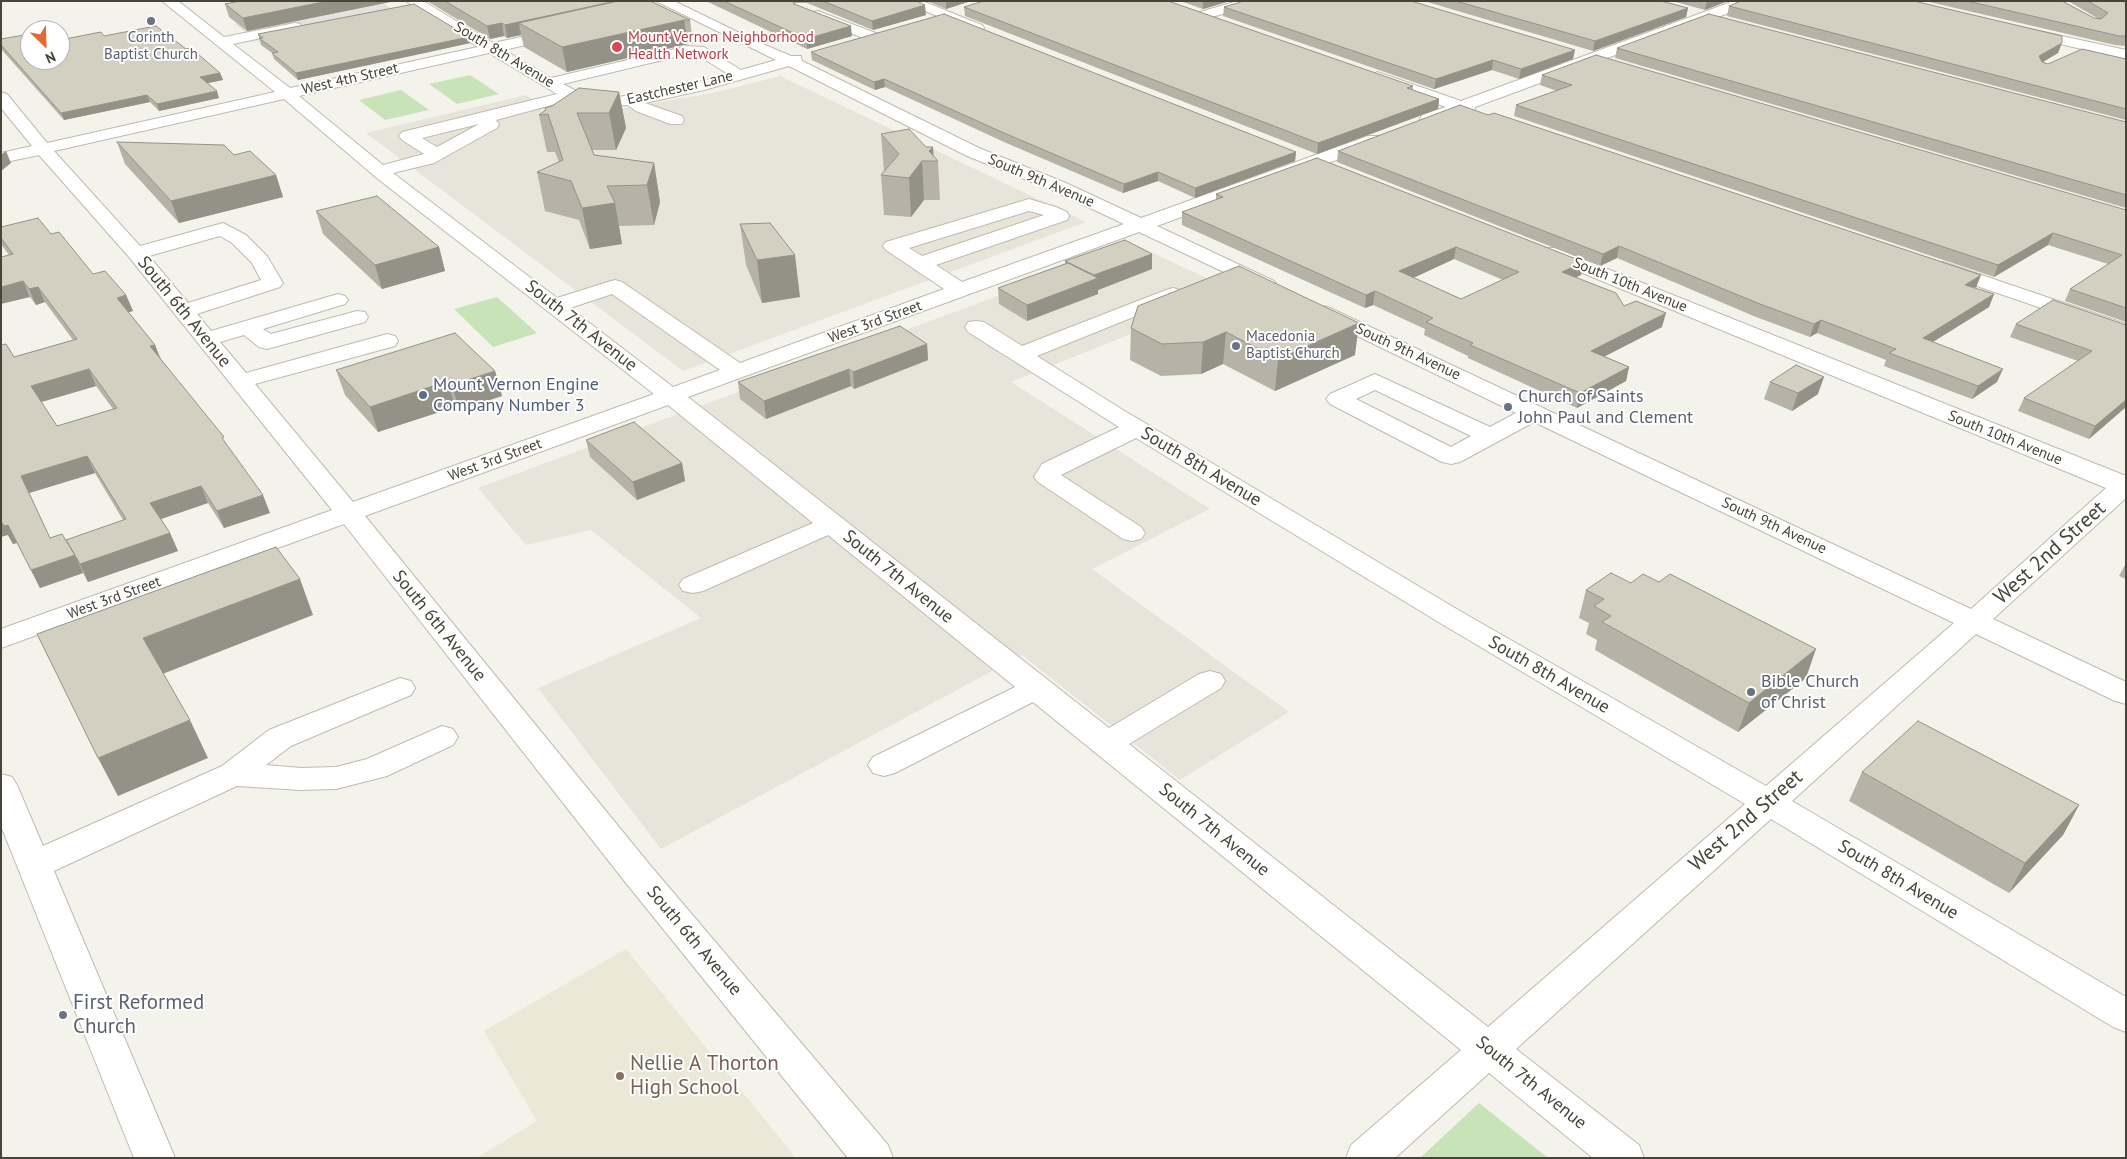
<!DOCTYPE html>
<style>
body{margin:0}
#map{position:relative;width:2127px;height:1159px;overflow:hidden;background:#f3f2eb;font-family:"PT Sans",sans-serif}
canvas{display:block}
.frame{position:absolute;inset:0;border:2px solid #474439;pointer-events:none}
.north{position:absolute;left:20px;top:20px;width:50px;height:50px;box-sizing:border-box;background:#fff;border:1px solid #b5b4b0;border-radius:50%;rotate:156deg;font-size:14px;font-weight:700;line-height:20px;text-align:center;color:#474439}
.north::after{content:'';display:block;margin:auto;width:18px;height:22px;background:#e16a34;clip-path:polygon(50% 0,100% 100%,50% 72%,0 100%)}
</style>
<div id="map">
<canvas width="2127" height="1159"></canvas>
<div class="frame"></div>
<div class="north">N</div>
</div>
<script>
const c = document.querySelector('canvas').getContext('2d');
c.lineJoin = 'round';
function paint(path, color) { c.fillStyle = color; c.fill(path, 'evenodd'); }
const toPath = rows => new Path2D(rows.map(r => 'M' + r).join(''));
function stroke(path, color, width, dash) { c.strokeStyle = color; c.lineWidth = width; c.lineCap = dash ? 'butt' : 'round'; c.setLineDash(dash || []); c.stroke(path); }
function write(font, color, halo, rows, align = 'center') {
  c.font = font + ' "PT Sans",sans-serif'; c.lineWidth = 4; c.setLineDash([]); c.textBaseline = 'middle'; c.strokeStyle = halo; c.fillStyle = color; for (const [text, x, y, turn = 0] of rows) {
    c.save(); c.translate(x, y); c.rotate((+turn || 0) * Math.PI / 180); c.textAlign = isNaN(turn) ? turn : align; if (halo) c.strokeText(text, 0, 0); c.fillText(text, 0, 0); c.restore();
  }
}
const residential = toPath([
 [780,76,1086,222,683,371,366,133,526,95,553,112,605,111,713,93],
 [1136,245,1236,292,1011,382,1210,509,1092,569,1289,712,1180,780,1022,655,661,849,538,688,701,618,591,530,526,545,478,488]
]);
const education = toPath([
 [626,949,796,1158,476,1158,537,1121,484,1031]
]);
const green = toPath([
 [470,75,499,94,457,104,429,84],
 [401,90,429,110,385,120,359,100],
 [497,297,537,333,493,347,454,309],
 [1479,1103,1548,1158,1420,1158]
]);
const parking = toPath([
 [355,1,380,1,398,13,256,41,235,24]
]);
const minor = toPath([
 [162,1,178,1,224,37,295,23,300,24,302,27,300,30,233,44,290,88,478,47,406,1,423,1,493,43,559,29,564,30,566,33,564,36,504,50,551,78,688,46,704,47,741,70,776,60,656,1,674,1,756,41,791,56,801,56,802,61,979,148,1066,183,1141,218,1368,136,1380,136,1383,140,1380,144,1157,226,1274,281,1277,285,1274,289,1267,291,1260,289,1139,232,688,397,1109,728,1199,674,1210,671,1221,674,1225,681,1221,688,1129,744,1488,1027,1745,804,1440,623,1136,438,1061,475,1141,527,1145,533,1141,539,1132,541,1123,539,1038,482,1034,477,1042,464,1119,427,968,332,965,327,968,322,976,321,984,322,1022,346,1166,290,1173,288,1180,290,1183,294,1180,298,1037,356,1123,410,1460,611,1766,786,1954,623,1534,422,1460,462,1451,464,1442,462,1330,404,1326,399,1330,394,1375,374,1490,427,1516,413,1316,316,1312,312,1316,308,1323,306,1330,308,1971,609,2106,488,1541,256,1538,252,1541,248,1555,248,2126,476,2126,498,1993,619,2126,682,2126,704,2115,701,1976,634,1792,801,2126,997,2126,1032,2113,1027,1771,819,1516,1049,1639,1145,1644,1158,1593,1158,1489,1073,1395,1158,1346,1158,1351,1145,1461,1050,1033,702,895,773,884,776,873,773,868,765,873,757,1015,687,828,535,703,591,693,593,683,591,679,585,683,579,813,523,668,405,365,516,650,865,888,1145,893,1158,848,1158,626,883,344,524,1,648,1,629,332,510,129,257,39,155,1,163,1,153,32,146,1,108,1,92,7,94,47,143,275,92,162,1],
 [489,53,557,94,402,132,399,136,402,140,424,154,383,165,299,96,489,53],
 [688,54,696,54,728,74,695,83,619,97,588,97,563,84,688,54],
 [789,66,967,156,1054,191,1124,224,962,282,936,265,1067,220,1069,216,1067,212,1056,207,1029,199,886,242,883,246,886,250,944,289,740,363,622,282,615,280,608,282,557,298,393,173,434,163,497,128,499,124,496,120,570,100,585,107,628,105,636,111,670,124,682,124,684,120,682,116,645,103,704,90,789,66],
 [284,99,378,179,654,394,353,502,255,384,395,346,398,341,395,336,387,334,246,373,220,342,244,335,259,347,267,349,365,322,368,317,365,312,357,311,271,334,263,329,345,304,348,300,345,296,338,294,211,331,197,314,280,287,283,283,267,256,246,235,223,223,140,246,54,151,284,99],
 [479,124,437,147,422,138,479,124],
 [1029,211,1044,215,922,256,909,248,1029,211],
 [220,236,232,243,252,263,261,280,188,303,149,256,220,236],
 [612,294,720,370,673,387,570,308,612,294],
 [1375,390,1471,436,1451,447,1356,399,1375,390],
 [902,1,922,1,982,25,984,28,982,31,972,31,902,1],
 [1238,1,1261,1,1259,4,1201,20,1194,16,1196,13,1238,1],
 [1734,1,1755,1,1753,4,1475,107,1474,112,1462,112,1428,124,1422,123,1420,119,1422,115,1446,107,1371,80,1369,77,1377,72,1383,74,1461,101,1734,1],
 [818,11,878,34,880,37,878,40,868,40,813,18,811,15,813,12,818,11],
 [2025,28,2126,50,2126,59,2020,35,2018,32,2025,28],
 [1943,262,2126,324,2126,337,1936,272,1933,268,1936,264,1943,262],
 [400,678,411,681,415,688,411,695,291,746,266,765,301,768,336,767,367,759,442,726,453,729,458,737,453,745,387,776,336,789,301,790,237,786,54,871,175,1158,134,1158,1,826,1,774,12,777,17,785,43,846,222,766,269,730,400,678]
]);
const wall = toPath([
 [240,1,395,1,247,31,229,17,225,4],
 [427,1,650,1,690,20,693,44,688,44,567,72,524,47,521,35,507,38,504,36,490,39],
 [706,1,917,1,926,15,873,30,807,3,796,3,795,4,852,36,807,49],
 [927,1,971,1,946,9],
 [1180,1,1230,1,1203,9],
 [1424,1,1661,1,1688,8,1686,17,1593,51],
 [1672,1,1728,1,1705,10],
 [1925,1,2062,1,2094,18,2099,19,2068,1,2126,1,2126,46,2115,45],
 [1729,6,2058,53,2043,62,2048,64,2126,59,2126,120,1727,16],
 [964,7,1413,86,1413,90,1439,99,1438,109,1317,154,965,16],
 [1224,7,1573,59,1519,79,1492,70,1434,89,1223,16],
 [258,34,469,37,470,43,298,80,274,59,272,53,261,45],
 [104,36,186,49,220,73,223,80,208,83,219,98,159,111,150,102,64,120,1,49,1,39,30,60],
 [1617,48,2126,122,2126,208,1615,58],
 [811,52,1296,152,1295,161,1195,198,1158,181,1123,193,1004,142,885,87,875,90,812,60],
 [1542,75,2126,210,2126,322,2065,301,2070,289,2108,264,2048,245,1994,277,1514,116,1516,105,1557,91,1540,85],
 [619,92,626,128,616,150,592,150,594,155,654,163,660,202,654,225,619,226,622,244,590,249,579,220,545,211,537,172,559,162,555,152,547,152,539,115,552,106],
 [881,134,933,156,938,161,940,200,924,200,911,217,884,215,881,175,884,172],
 [117,142,234,155,276,175,283,197,179,223,125,164],
 [1338,151,1994,294,1989,307,1933,342,1997,382,1972,399,1884,366,1886,360,1817,333,1810,337,1756,317,1617,258,1600,266,1337,162],
 [1216,194,1584,262,1581,275,1576,277,1624,306,1662,327,1604,356,1629,367,1626,381,1577,408,1468,358,1468,356,1424,335,1425,329,1373,305,1365,308,1182,225,1182,212,1216,200],
 [1454,259,1503,280,1461,299,1413,278],
 [316,211,439,247,445,271,382,289,323,234],
 [740,224,800,297,762,303,746,265],
 [1,227,51,234,93,274,126,295,133,311,128,312,155,345,161,359,227,446,270,513,224,528,208,503,161,519,170,533,178,551,88,582,81,569,83,573,40,588,17,543,13,544,8,535,14,357,73,340,45,302,36,305,30,297,9,255,1,244],
 [96,386,113,409,57,426,41,402],
 [95,473,123,520,69,545,50,538,29,493],
 [1152,254,1152,269,1098,290,1098,294,1027,321,999,304,998,288,1065,264,1065,261],
 [1138,306,1355,355,1275,391,1223,364,1201,374,1161,376,1130,360,1131,328],
 [2016,324,2126,325,2126,407,2089,439,2018,411,2024,398,2078,361,2010,337],
 [927,344,928,360,854,389,851,386,766,419,740,399,738,382],
 [336,370,495,371,502,396,459,410,455,407,378,432,345,395],
 [1770,382,1818,394,1792,411,1764,399],
 [586,440,682,463,685,481,637,500,590,457],
 [2126,563,2126,579,2119,576],
 [1586,590,1806,678,1738,732,1595,650,1597,640,1586,634,1589,623,1579,618],
 [1862,772,2079,805,2063,835,2009,893,1849,801]
]);
const shadedWall = toPath([
 [328,1,395,1,247,31,243,18],
 [616,1,519,23,521,35,507,38,505,25],
 [946,1,971,1,946,9],
 [1203,1,1230,1,1203,9],
 [1707,1,1728,1,1705,10],
 [925,5,926,15,873,30,872,21],
 [1688,8,1686,17,1593,51,1595,41],
 [684,20,688,44,567,72,562,47],
 [502,23,504,36,490,39,487,26],
 [851,26,852,36,807,49,806,39],
 [469,37,470,43,425,53,298,80,296,73],
 [2062,43,2058,53,2036,66,2039,56],
 [1575,50,1573,59,1519,79,1521,69],
 [1493,60,1492,70,1434,89,1436,79],
 [220,73,223,80,203,84,200,77],
 [884,79,885,87,875,90,874,82],
 [217,91,219,98,159,111,157,104],
 [619,92,626,128,616,150,609,113],
 [147,95,150,102,64,120,61,113],
 [1439,99,1438,109,1317,154,1318,143],
 [933,147,934,161,929,151],
 [6,151,11,163,1,171,1,155],
 [1296,152,1295,161,1195,198,1195,188],
 [922,161,924,200,911,217,909,178],
 [654,163,660,202,654,225,647,185],
 [1158,172,1158,181,1123,193,1124,184],
 [276,175,283,197,179,223,171,201],
 [615,203,622,244,590,249,582,208],
 [2053,233,2048,245,1994,277,1998,265],
 [1619,246,1617,258,1600,266,1603,254],
 [439,247,445,271,382,289,375,265],
 [1456,247,1454,259,1398,285,1399,271],
 [1152,254,1152,269,1098,290,1098,294,1027,321,1027,305,1094,280,1094,275],
 [795,255,800,297,762,303,757,260],
 [1584,262,1581,275,1559,285,1562,272],
 [1981,275,1976,288,1965,285],
 [23,281,30,297,1,304,1,287],
 [38,287,45,302,36,305,29,289],
 [1375,291,1373,305,1365,308,1366,295],
 [1994,294,1989,307,1918,351,1923,338],
 [126,295,133,311,123,314,117,298],
 [1666,313,1662,327,1588,365,1591,351],
 [1821,320,1817,333,1810,337,1814,324],
 [1359,323,1355,355,1275,391,1278,359],
 [1226,332,1223,364,1201,374,1203,342],
 [927,344,928,360,854,389,853,372],
 [155,345,161,361,150,346],
 [1629,367,1626,381,1577,408,1580,393],
 [89,369,96,386,38,403,31,386],
 [849,369,851,386,766,419,764,401],
 [2003,369,1997,382,1972,399,1978,386],
 [495,371,502,396,459,410,452,385],
 [1824,377,1818,394,1792,411,1798,393],
 [448,381,455,407,378,432,370,407],
 [2126,400,2126,407,2089,439,2095,426],
 [87,456,95,473,29,493,21,476],
 [682,463,685,481,637,500,633,482],
 [201,486,208,503,158,520,150,503],
 [263,495,270,513,224,528,217,511],
 [1,520,8,525,17,543,13,544,8,535,1,537],
 [170,533,178,551,88,582,80,564],
 [75,555,83,573,40,588,31,570],
 [300,579,313,615,160,675,143,638],
 [1816,649,1806,678,1738,732,1749,703],
 [190,720,208,758,118,796,98,758],
 [2079,805,2063,835,2009,893,2025,863]
]);
const building = toPath([
 [240,1,328,1,243,18,225,4,240,1],
 [445,1,616,1,505,25,502,23,487,26,445,1],
 [618,1,650,1,690,20,684,20,562,47,519,23,618,1],
 [724,1,793,1,794,4,851,26,806,39,724,1],
 [823,1,917,1,925,5,872,21,823,1],
 [984,1,1168,1,1413,86,1407,88,1439,99,1318,143,964,7,984,1],
 [1244,1,1411,1,1575,50,1521,69,1493,60,1436,79,1224,7,1244,1],
 [1456,1,1661,1,1688,8,1595,41,1456,1],
 [1741,1,1914,1,2062,36,2062,43,2039,56,2042,62,2048,64,2082,49,2126,59,2126,109,1729,6,1741,1],
 [1967,1,2062,1,2094,18,2101,19,2108,13,2088,1,2126,1,2126,36,2119,36,1967,1],
 [414,4,469,37,296,73,272,53,278,52,259,38,263,38,258,34,414,4],
 [944,14,1296,152,1195,188,1158,172,1124,184,1004,133,884,79,874,82,811,52,944,14],
 [1709,14,2126,122,2126,195,1617,48,1709,14],
 [156,26,186,49,191,48,220,73,200,77,217,91,157,104,147,95,61,113,1,45,1,39,30,34,30,60,60,60,60,40,101,32,104,36,156,26],
 [1596,55,2126,210,2126,308,2070,289,2122,255,2053,233,1998,265,1516,105,1572,85,1542,75,1596,55],
 [579,88,619,92,609,113,577,113,594,155,654,163,647,185,607,186,615,203,582,208,571,181,537,172,563,160,548,114,539,115,546,110,545,108,552,106,579,88],
 [1460,105,1488,115,1494,113,1981,275,1965,285,1994,294,1923,338,2003,369,1978,386,1889,353,1896,349,1821,320,1814,324,1760,304,1619,246,1603,254,1338,151,1460,105],
 [909,129,926,147,933,147,929,151,938,161,922,161,909,178,881,175,899,154,881,134,909,129],
 [117,142,224,145,234,155,250,151,276,175,171,201,117,142],
 [1317,158,1584,262,1562,272,1616,293,1624,306,1636,301,1666,313,1591,351,1629,367,1580,393,1470,345,1473,343,1426,322,1433,318,1375,291,1366,295,1182,212,1223,197,1216,194,1317,158],
 [1456,247,1519,272,1461,299,1399,271,1456,247],
 [377,196,439,247,375,265,316,211,377,196],
 [38,218,51,234,59,232,93,274,105,271,126,295,117,298,155,345,150,346,224,437,222,438,263,495,217,511,201,486,150,503,170,533,80,564,66,540,126,519,87,456,21,476,50,538,62,534,75,555,31,570,8,525,4,526,1,521,1,345,6,344,14,357,77,339,38,287,29,289,23,281,1,287,1,257,13,254,1,238,1,227,38,218],
 [89,369,117,408,57,426,31,386,89,369],
 [770,223,795,255,757,260,740,224,770,223],
 [1125,240,1152,254,1094,275,1065,261,1125,240],
 [1068,263,1098,278,1027,305,998,288,1068,263],
 [1239,266,1359,323,1278,359,1226,332,1203,342,1162,344,1131,328,1138,306,1239,266],
 [2053,300,2126,325,2126,400,2095,426,2024,398,2092,351,2016,324,2053,300],
 [900,326,927,344,853,372,849,369,764,401,738,382,900,326],
 [455,333,495,371,452,385,448,381,370,407,336,370,455,333],
 [1796,365,1824,377,1798,393,1770,382,1796,365],
 [634,422,682,463,633,482,586,440,634,422],
 [276,547,300,579,143,638,190,720,98,758,37,634,276,547],
 [1611,573,1631,583,1643,574,1659,582,1670,574,1816,649,1749,703,1602,622,1611,616,1594,606,1604,599,1586,590,1611,573],
 [1918,721,2079,805,2025,863,1862,772,1918,721]
]);
const markers = [
 [151,21,5,"#6b7280"],
 [617,47,6,"#e0444e"],
 [1236,346,5,"#6b7280"],
 [423,395,5,"#5c6f8a"],
 [1508,407,5,"#6b7280"],
 [1751,692,5,"#6b7280"],
 [63,1015,5,"#6b7280"],
 [620,1076,5,"#8d6e63"]
];
const farWorshipnames = [
 ["Corinth",151,38],
 ["Baptist Church",151,55],
 ["Macedonia",1246,337,"left"],
 ["Baptist Church",1246,354,"left"]
];
const farHealthnames = [
 ["Mount Vernon Neighborhood",628,38],
 ["Health Network",628,55]
];
const farStreetnames = [
 ["South 8th Avenue",504,55,31],
 ["West 4th Street",350,79,-13],
 ["Eastchester Lane",680,88,-13],
 ["South 9th Avenue",1041,181,23],
 ["South 10th Avenue",1630,285,22],
 ["West 3rd Street",875,322,-20],
 ["South 9th Avenue",1408,352,25],
 ["South 10th Avenue",2005,438,22],
 ["West 3rd Street",495,460,-20],
 ["South 9th Avenue",1774,526,25],
 ["West 3rd Street",114,598,-20]
];
const streetNames = [
 ["South 6th Avenue",184,312,51],
 ["South 7th Avenue",581,326,38],
 ["South 8th Avenue",1201,467,31],
 ["South 7th Avenue",898,577,39],
 ["South 6th Avenue",439,626,51],
 ["South 8th Avenue",1549,675,30],
 ["South 7th Avenue",1214,830,39],
 ["South 8th Avenue",1898,880,31],
 ["South 6th Avenue",694,941,50],
 ["South 7th Avenue",1531,1083,39]
];
const serviceNames = [
 ["Mount Vernon Engine",433,385],
 ["Company Number 3",433,406]
];
const worshipNames = [
 ["Church of Saints",1518,397],
 ["John Paul and Clement",1518,418],
 ["Bible Church",1761,682],
 ["of Christ",1761,703]
];
const nearStreetnames = [
 ["West 2nd Street",2050,553,-42],
 ["West 2nd Street",1746,821,-41]
];
const nearWorshipnames = [
 ["First Reformed",73,1003],
 ["Church",73,1027]
];
const nearEducationnames = [
 ["Nellie A Thorton",630,1064],
 ["High School",630,1088]
];
paint(residential, '#e7e5da');
paint(education, '#ebe8d7');
paint(green, '#c9e3b9');
paint(parking, '#e3e2df');
stroke(minor, '#bebbae', 2);
paint(minor, '#fff');
paint(wall, '#b6b3a6');
paint(shadedWall, '#949287');
paint(building, '#d4d0c1');
stroke(building, '#949287', 1);
for (const [x, y, r, color] of markers) { const dot = new Path2D(); dot.arc(x, y, r, 0, 2 * Math.PI); c.fillStyle = color; c.fill(dot); stroke(dot, '#fff', 2); }
write('15px', '#5b616d', '#fff', farWorshipnames);
write('15px', '#be3a42', '#fff', farHealthnames, 'left');
write('15px', '#474439', '#fff', farStreetnames);
write('18px', '#474439', '#fff', streetNames);
write('18px', '#4e5e75', '#fff', serviceNames, 'left');
write('18px', '#5b616d', '#fff', worshipNames, 'left');
write('21px', '#474439', '#fff', nearStreetnames);
write('21px', '#5b616d', '#fff', nearWorshipnames, 'left');
write('21px', '#785e54', '#fff', nearEducationnames, 'left');
</script>
